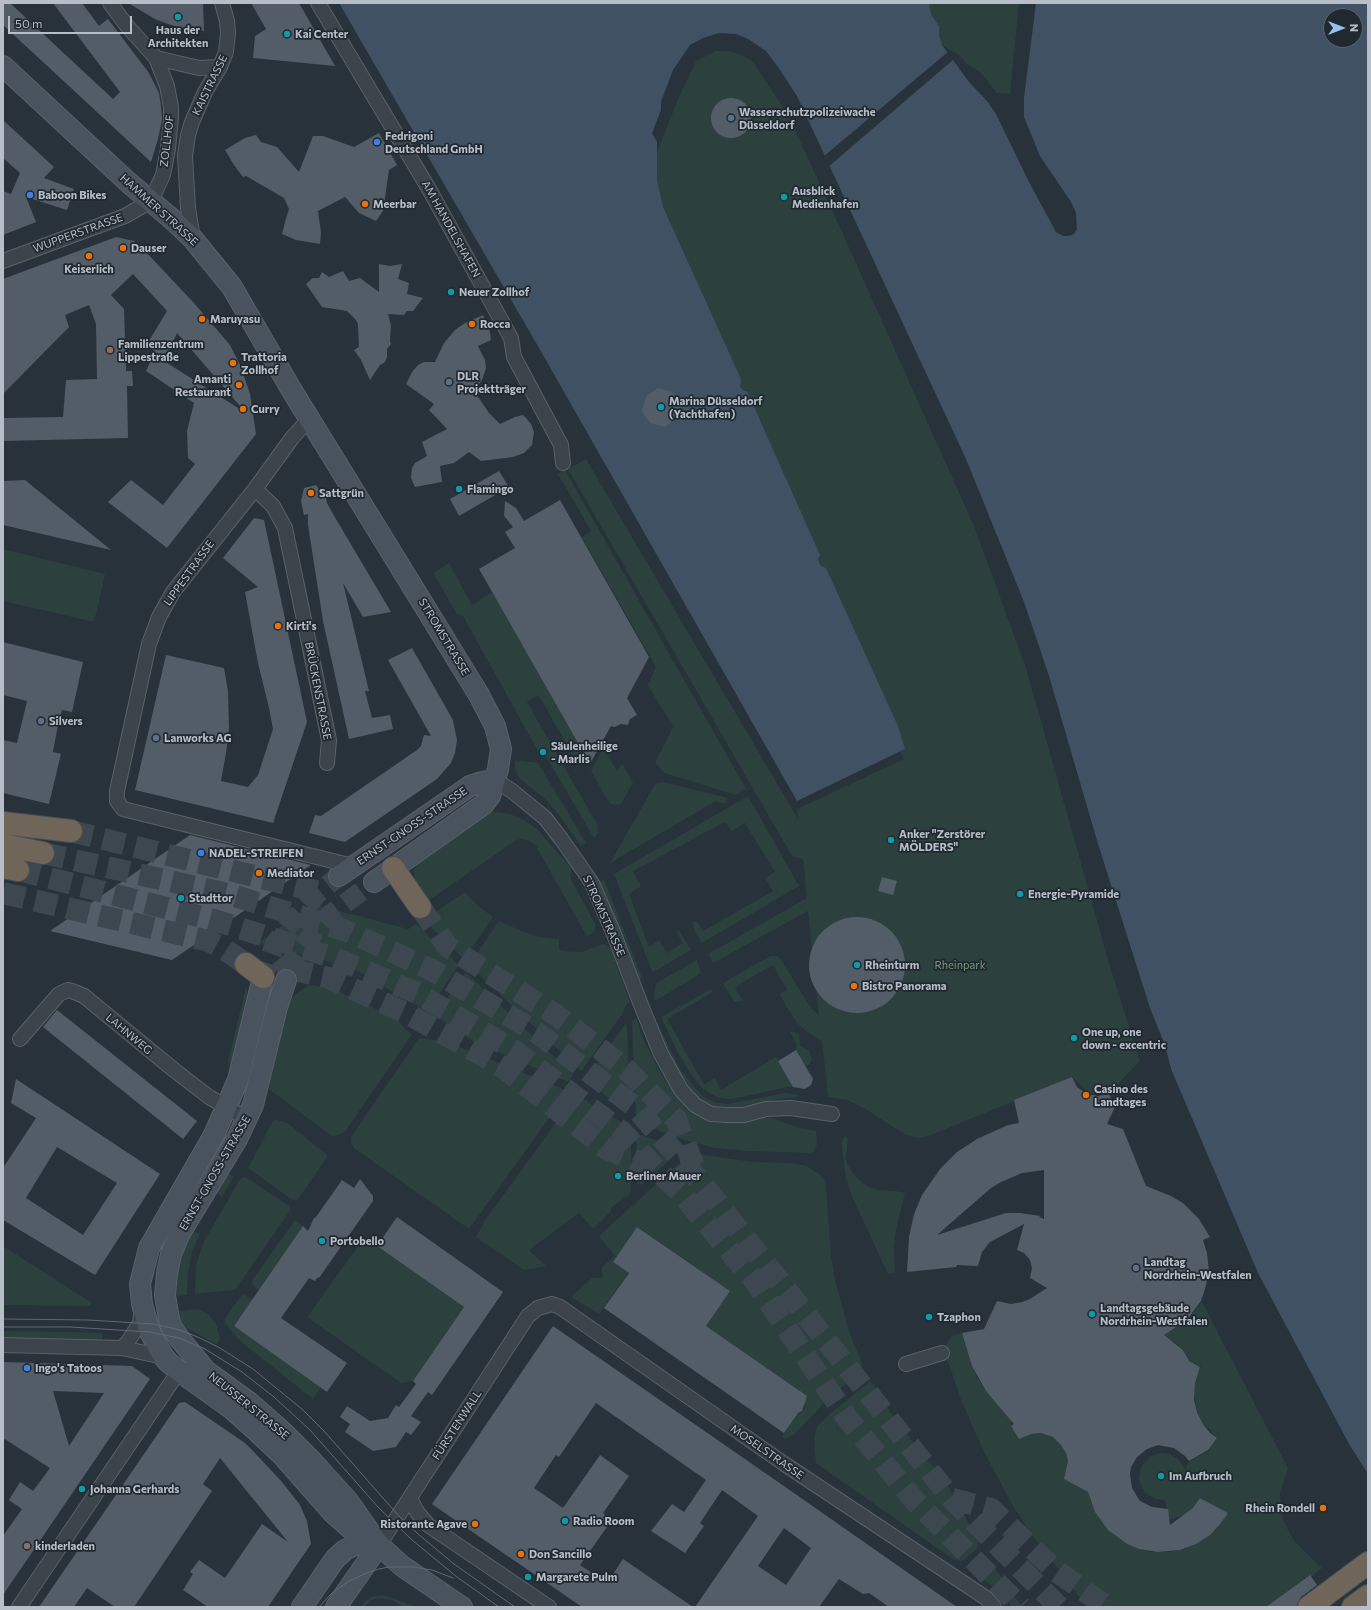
<!DOCTYPE html>
<meta charset="utf-8">
<style>
body{margin:0}
#map{position:relative;width:1371px;height:1610px;overflow:hidden;background:#27323b;font-family:Commissioner,sans-serif}
canvas{display:block}
.frame{position:absolute;inset:0;border:4px solid #b7bec7;pointer-events:none}
.north{position:absolute;left:1323px;top:8px;width:40px;height:40px;box-sizing:border-box;background:#202830;border:1px solid #5c646c;border-radius:50%;rotate:90deg;font-size:11px;font-weight:700;line-height:16px;text-align:center;color:#b7bec7}
.north::after{content:'';display:block;margin:auto;width:14px;height:18px;background:#97c0eb;clip-path:polygon(50% 0,100% 100%,50% 72%,0 100%)}
.scale{position:absolute;left:8px;top:16px;width:124px;height:18px;box-sizing:border-box;border:2px solid #b7bec7;border-top:0;padding-left:5px;font-size:12px;line-height:14px;white-space:nowrap;color:#b7bec7;-webkit-text-stroke:3px #202830;paint-order:stroke}
</style>
<div id="map">
<canvas width="1371" height="1610"></canvas>
<div class="frame"></div>
<div class="north">N</div>
<div class="scale">50 m</div>
</div>
<script>
const c = document.querySelector('canvas').getContext('2d');
c.lineJoin = 'round';
function paint(path, color) { c.fillStyle = color; c.fill(path, 'evenodd'); }
const toPath = rows => new Path2D(rows.map(r => 'M' + r).join(''));
function stroke(path, color, width, dash) { c.strokeStyle = color; c.lineWidth = width; c.lineCap = dash ? 'butt' : 'round'; c.setLineDash(dash || []); c.stroke(path); }
function write(font, color, halo, rows, align = 'center') {
  c.font = font + ' Commissioner,sans-serif'; c.lineWidth = 3.5; c.setLineDash([]); c.textBaseline = 'middle'; c.strokeStyle = halo; c.fillStyle = color; for (const [text, x, y, turn = 0] of rows) {
    c.save(); c.translate(x, y); c.rotate((+turn || 0) * Math.PI / 180); c.textAlign = isNaN(turn) ? turn : align; if (halo) c.strokeText(text, 0, 0); c.fillText(text, 0, 0); c.restore();
  }
}
const green = toPath([
 [929,3,1019,3,1010,94,997,93,980,72,967,64,960,56,942,45,939,35,939,26,931,14],
 [716,51,729,51,741,55,753,62,788,115,842,232,974,526,1026,668,1111,970,1140,1061,1110,1092,1088,1093,1073,1077,931,1135,920,1138,906,1135,862,1107,847,1100,828,1097,822,1041,807,1032,798,1024,786,1006,780,994,787,990,773,965,735,987,743,1001,734,1002,723,983,765,959,771,956,778,956,781,960,811,1008,819,1016,808,911,713,963,708,954,807,898,803,859,792,856,568,469,586,459,798,819,797,809,904,759,655,204,650,170,676,104,696,61],
 [565,470,746,789,736,795,664,773,655,762,673,727,648,685,656,667,582,537,591,531,558,474],
 [3,549,105,574,94,622,3,601],
 [449,563,472,605,492,592,584,753,575,759,539,696,534,697,527,702,598,826,598,833,594,838,543,751,538,751,463,616,457,614,433,573],
 [603,748,617,771,622,763,633,783,621,804,617,805,610,804,591,771],
 [515,760,538,763,586,843,581,846,559,815,546,800,518,777,515,768],
 [663,782,728,798,725,803,722,803,716,801,610,863,655,784],
 [748,796,799,886,702,943,694,930,693,922,696,921,703,931,773,891,765,878,775,872,745,823,732,831,725,822,633,871,641,886,629,894,649,947,659,940,667,953,683,943,676,932,679,930,691,950,654,972,652,971,614,874],
 [494,812,510,814,524,820,537,829,571,868,571,879,595,924,595,929,593,933,587,937,536,846,528,840,520,839,515,841,428,901,416,888,414,871,418,862,485,815],
 [604,879,642,978,637,982,600,882],
 [465,892,476,904,493,917,464,959,423,920],
 [313,904,408,929,416,924,459,965,427,1011,350,967,258,943],
 [499,921,524,932,539,937,559,939,559,949,562,951,581,952,603,944,607,945,611,950,630,1002,625,1006,623,1013,582,1070,580,1070,469,965],
 [697,960,700,969,700,974,655,1001,654,997,656,983],
 [466,972,573,1075,568,1082,473,1041,435,1016],
 [314,985,342,993,397,1019,406,1030,412,1034,345,1132,333,1137,269,1089,281,1024,286,1008,292,998,297,993,308,986],
 [246,987,248,997,232,1066,228,1062],
 [711,989,713,992,667,1019,704,1084,715,1078,721,1090,776,1057,793,1086,732,1099,718,1098,702,1088,693,1077,679,1055,661,1017],
 [636,1018,643,1039,664,1079,686,1106,699,1116,712,1122,725,1123,739,1123,763,1118,772,1118,800,1128,816,1131,817,1145,813,1152,809,1153,747,1151,715,1148,675,1137,645,1125,636,1115,635,1102,632,1021],
 [626,1023,627,1026,630,1105,629,1109,626,1111,622,1111,592,1083,590,1077,596,1065],
 [657,1023,680,1069,702,1096,714,1102,728,1104,785,1093,799,1095,798,1097,778,1099,737,1108,717,1108,708,1104,699,1099,692,1092,673,1064,655,1029],
 [790,1032,795,1032,799,1034,800,1046,809,1050,812,1059,810,1064,806,1067,796,1050,797,1045],
 [419,1038,442,1041,452,1044,561,1088,565,1091,565,1095,563,1099,469,1229,354,1148,351,1143,351,1137],
 [584,1099,624,1124,628,1128,631,1135,631,1190,629,1195,611,1208,611,1211,593,1229,579,1213,529,1250,546,1266,524,1270,476,1237,486,1219,570,1103,575,1100],
 [274,1119,287,1123,325,1153,327,1157,297,1201,291,1199,248,1168],
 [642,1135,674,1147,675,1152,673,1157,643,1184,640,1185,637,1183,636,1139,638,1136],
 [846,1136,848,1139,846,1156,847,1163,850,1169,858,1179,867,1186,878,1190,895,1191,905,1193,896,1230,894,1247,895,1273,888,1274,851,1194,846,1178,842,1149,842,1140,844,1137],
 [696,1154,754,1162,791,1163,807,1166,823,1177,826,1186,831,1256,835,1280,850,1334,863,1365,861,1370,825,1402,794,1435,785,1439,782,1437,792,1421,788,1407,800,1414,806,1406,794,1398,798,1390,706,1326,730,1291,638,1227,613,1262,628,1273,599,1314,571,1297,592,1278,602,1278,602,1267,615,1256,599,1236,687,1156],
 [226,1174,234,1176,222,1197,216,1191],
 [243,1177,247,1178,289,1206,290,1211,235,1290,195,1294,196,1265,204,1241,239,1181],
 [295,1220,303,1226,258,1291,252,1284,253,1279],
 [192,1231,200,1234,192,1252,188,1272,187,1295,177,1296,177,1271,184,1249],
 [364,1238,377,1246,464,1307,413,1381,401,1383,307,1317],
 [3,1246,92,1303,90,1306,3,1305],
 [244,1295,253,1299,234,1326,321,1387,313,1399,239,1340,225,1323,225,1318,241,1296],
 [1202,1302,1288,1468,1280,1494,1282,1517,1288,1530,1296,1543,1322,1568,1311,1577,1309,1575,1266,1607,1088,1607,1078,1595,1029,1531,1013,1506,984,1452,961,1400,945,1353,947,1343,953,1335,962,1333,969,1357,976,1375,986,1391,1014,1419,1011,1424,1011,1426,1019,1438,1031,1434,1041,1433,1053,1437,1059,1442,1066,1453,1068,1461,1068,1466,1064,1479,1088,1492,1095,1512,1108,1530,1127,1544,1139,1549,1152,1552,1169,1552,1185,1549,1204,1539,1221,1523,1227,1513,1200,1498,1193,1508,1184,1515,1169,1520,1165,1500,1156,1499,1148,1495,1142,1488,1139,1480,1141,1466,1151,1456,1160,1453,1169,1454,1177,1458,1185,1469,1189,1462,1208,1451,1217,1438,1202,1422,1196,1407,1194,1390,1195,1381,1201,1367,1188,1360,1184,1350,1174,1342,1169,1340,1157,1340,1168,1326,1171,1331,1183,1323,1191,1316],
 [199,1309,209,1315,217,1326,220,1339,217,1344,190,1330,184,1328,182,1326,179,1311],
 [3,1331,73,1332,103,1333,102,1340,3,1338],
 [869,1382,872,1382,891,1413,912,1441,947,1484,978,1540,977,1549,962,1561,954,1560,816,1463,814,1438,817,1427,825,1418],
 [987,1562,992,1564,1022,1607,1012,1607,1001,1593,975,1573],
 [383,1595,395,1599,416,1607,404,1607,392,1600,380,1598,371,1600,364,1607,361,1607,364,1602,373,1596]
]);
const water = toPath([
 [339,3,929,3,931,14,939,26,939,35,942,45,969,82,987,101,996,114,1029,182,1056,232,1063,236,1069,236,1074,234,1077,229,1076,213,1071,202,1040,156,1024,117,1024,98,1036,3,1368,3,1368,1474,1349,1444,1258,1273,1171,1069,1165,1045,1150,1008,1098,844,1049,676,1024,602,966,459,797,96,778,67,766,51,748,39,736,34,719,33,703,38,690,45,673,70,661,102,661,110,652,133,657,142,657,180,663,207,741,379,740,387,744,391,747,391,820,555,818,558,819,563,821,566,826,568,898,726,905,749,797,801,539,348],
 [1331,16,1355,16,1355,40,1331,40]
]);
const pier = toPath([
 [949,51,954,59,828,167,823,157]
]);
const building = toPath([
 [3,3,10,3,113,99,120,92,53,3,82,3,99,26,108,19,149,73,159,93,161,105,162,120,158,139,151,162,3,25],
 [128,3,203,3,204,31,186,29,168,24,155,19],
 [251,3,299,3,335,66,253,58,255,36,266,29],
 '711 118a20 20 0 1 1 40 0a20 20 0 1 1-40 0Z',
 [3,120,54,167,44,178,74,189,67,210,26,197,36,222,3,235,3,191,11,194,20,173,3,158],
 [379,133,397,165,389,170,383,211,376,221,359,213,345,197,318,211,321,233,320,244,296,240,282,234,285,222,289,209,284,198,246,176,243,177,234,165,225,150,245,138,256,135,261,142,277,147,299,172,313,136,323,136,354,147],
 [116,237,134,241,144,250,194,303,230,345,241,367,250,394,256,434,167,548,108,502,131,480,163,505,195,464,188,458,187,431,194,403,146,371,154,354,163,360,147,344,167,311,133,274,111,295,124,309,126,371,132,371,133,386,127,386,128,438,3,441,3,418,63,417,66,380,97,379,96,324,89,305,65,315,69,327,3,394,3,279],
 [177,333,246,413,164,361],
 [379,264,390,266,402,264,398,279,409,283,407,294,423,298,413,311,407,311,404,315,388,314,391,325,390,341,391,344,387,349,387,357,385,362,380,365,370,380,361,360,354,350,359,347,358,324,355,319,347,311,322,307,306,284,313,278,319,278,322,272,329,277,343,271,349,281,360,278,379,292],
 [483,315,489,327,491,340,478,346,485,360,486,368,482,380,474,391,489,413,500,424,515,417,523,415,526,418,531,424,534,432,532,445,524,453,513,457,481,461,469,452,454,463,440,466,442,482,415,487,411,478,412,468,415,463,427,456,422,442,447,429,429,410,434,404,406,384,412,372,418,365,424,362,435,362,444,343,455,330,465,323],
 [658,388,672,392,681,404,677,418,665,427,650,423,642,411,646,396],
 [499,471,509,487,459,516,450,499],
 [25,480,111,550,3,525,3,481],
 [316,485,319,489,324,488,327,503,333,514,391,612,363,617,343,583,369,691,365,691,372,718,390,715,393,729,349,739,323,621,308,525,308,514,304,515,301,501,304,488],
 [560,500,649,657,627,698,637,715,630,719,628,725,621,724,615,727,611,726,590,764,479,569,515,548,505,532,513,527,504,516,505,501,516,508,524,521],
 [254,518,264,520,307,722,273,823,135,790,166,655,224,668,228,691,229,729,226,753,221,781,248,787,258,775,273,729,269,708,258,663,245,592,258,587,223,558],
 [3,642,83,662,72,712,62,710,57,730,53,752,61,754,49,804,3,793,3,740,17,743,27,701,3,695],
 [412,648,453,720,457,740,455,753,451,763,437,779,345,842,309,833,315,815,321,816,417,750,421,746,424,735,431,736,388,660],
 [190,835,311,865,172,960,50,931],
 [882,877,897,881,893,895,878,891],
 '809 965a48 48 0 1 1 96 0a48 48 0 1 1-96 0Z',
 [57,1010,197,1121,183,1139,43,1027],
 [796,1050,813,1079,811,1085,805,1089,793,1087,778,1061],
 [1072,1077,1077,1087,1087,1094,1098,1096,1109,1094,1115,1107,1107,1124,1123,1129,1146,1186,1171,1196,1183,1203,1199,1219,1210,1237,1203,1240,1207,1253,1209,1272,1205,1289,1201,1301,1187,1320,1164,1335,1183,1350,1189,1361,1200,1367,1195,1383,1194,1400,1197,1412,1203,1424,1210,1433,1217,1438,1208,1450,1189,1461,1185,1456,1174,1448,1158,1445,1147,1449,1137,1457,1131,1467,1130,1474,1132,1488,1140,1501,1152,1507,1168,1509,1170,1525,1193,1508,1200,1498,1228,1513,1221,1523,1210,1535,1196,1544,1180,1550,1158,1552,1139,1549,1127,1544,1108,1530,1095,1512,1088,1492,1064,1479,1068,1461,1066,1453,1061,1445,1053,1437,1041,1433,1031,1434,1019,1439,1011,1426,1014,1424,986,1391,972,1366,962,1333,984,1329,997,1301,1011,1304,1022,1302,1030,1299,1047,1288,1030,1278,1032,1268,1030,1260,1024,1253,1017,1250,1024,1224,990,1242,982,1252,978,1266,957,1265,956,1267,907,1272,909,1237,914,1214,922,1195,940,1169,957,1152,977,1139,1008,1125,1019,1123,1014,1100],
 [1044,1170,1044,1219,1039,1217,1041,1216,1020,1213,1006,1213,937,1235,991,1188,1001,1182,1022,1173],
 [16,1079,160,1174,95,1275,3,1220,3,1168,36,1118,11,1103],
 [57,1147,117,1183,83,1235,26,1198],
 [360,1179,373,1196,373,1201,319,1278,318,1277,315,1281,309,1278,281,1318,347,1363,327,1392,234,1326,303,1226,308,1231,314,1218,316,1217,342,1180,354,1188],
 [397,1217,503,1292,432,1395,428,1392,411,1416,421,1422,411,1435,406,1432,396,1447,373,1451,345,1432,350,1424,340,1417,347,1406,370,1421,388,1418,396,1405,399,1407,416,1384,413,1381,464,1307,377,1246],
 [637,1227,730,1291,706,1326,807,1396,802,1411,798,1413,784,1433,604,1308,629,1273,613,1262],
 [553,1326,781,1484,957,1607,889,1607,869,1593,863,1594,839,1579,819,1607,695,1607,758,1516,722,1490,700,1523,704,1526,685,1553,651,1531,672,1504,684,1512,706,1480,596,1403,559,1457,556,1455,534,1488,563,1508,600,1455,629,1476,603,1513,612,1520,580,1565,607,1583,623,1559,693,1607,582,1607,455,1520,432,1504],
 [784,1528,811,1548,786,1585,758,1566],
 [3,1362,132,1366,150,1379,3,1595,3,1536,22,1509,9,1500,20,1482,33,1491,50,1468,3,1438],
 [53,1391,104,1393,69,1446],
 [185,1402,245,1443,254,1452,282,1482,300,1505,307,1521,311,1544,268,1607,208,1607,183,1590,193,1574,190,1572,199,1560,225,1578,262,1524,288,1542,220,1458,203,1484,212,1491,134,1607,115,1607,87,1588,74,1607,39,1607,179,1403],
 [1310,1575,1317,1585,1301,1597,1298,1602,1297,1607,1266,1607]
]);
const secondaryTunnel = toPath([
 [293,960,282,970,273,975,263,977,275,944,288,926,319,892,339,876],
 [289,972,293,960,310,937,331,914,374,882]
]);
const highwayTunnel = toPath([
 [71,831,319,892],
 [43,853,232,895,347,931,432,970,536,1032,634,1106,700,1181,951,1498,1059,1607],
 [18,870,217,921,335,958,417,993,512,1049,621,1131,656,1169,681,1193,754,1280,848,1419,915,1501,1021,1607],
 [3,893,209,941,224,949,246,964],
 [420,907,448,947,556,1015,626,1069,676,1119,694,1167],
 [290,969,329,978,408,1014,501,1066,607,1149,649,1166],
 [952,1499,991,1509,1055,1570,1107,1607]
]);
const street = toPath([
 [110,3,127,26,156,58,199,68,220,67],
 [318,3,429,189,511,338,514,357,561,445,563,463],
 [193,239,188,208,185,156,188,135,192,122,205,92,220,67,226,52,228,33,227,21,222,3],
 [3,261,125,216,151,201,163,175,168,149,171,118,171,107,167,86,156,58],
 [309,419,292,438,255,489,173,592,159,617,149,644,117,791,117,801,123,809,353,866],
 [255,489,273,506,285,528,329,740,327,763],
 [495,780,512,791,545,818,562,840,592,883,613,932,641,1005,661,1054,681,1090,695,1105,711,1114,727,1115,744,1115,766,1109,791,1108,832,1114],
 [20,1039,59,994,68,990,72,991,84,996,174,1070,209,1097,247,1119],
 [3,1345,122,1348,168,1358],
 [122,1348,127,1343,140,1323,142,1309],
 [906,1364,942,1353],
 [410,1498,417,1512,428,1525,549,1607],
 [379,1545,528,1316,538,1308,552,1304,560,1307,783,1463,986,1598,994,1607],
 [19,1607,179,1371,188,1371]
]);
const secondary = toPath([
 [3,66,129,183,172,219,193,239,232,287,291,389,479,695,495,726,501,749,498,769,490,796,484,804,374,882],
 [339,876,470,786,482,782,495,780],
 [263,977,238,1080,214,1135,149,1248,140,1284,142,1304,150,1332,163,1356,169,1363,179,1371,232,1409,251,1426,282,1455,333,1513,350,1528,373,1541],
 [286,980,277,1007,253,1105,237,1139,180,1233,171,1254,167,1273,165,1295,169,1319,172,1328,179,1338,206,1371,250,1403,284,1433,312,1461,348,1501,379,1545,402,1566,462,1607],
 [302,1607,335,1559,345,1550,355,1545,363,1544,379,1545],
 [336,1607,379,1545]
]);
const highway = toPath([
 [3,823,71,831],
 [3,845,43,853],
 [3,867,18,870],
 [393,868,420,907],
 [246,964,263,977],
 [1309,1607,1368,1563],
 [1353,1607,1368,1596]
]);
const tram = toPath([
 [3,1319,88,1320,154,1324,180,1330,200,1338,220,1348,253,1369,303,1410,324,1431,398,1515,418,1534,454,1564,515,1607],
 [3,1327,70,1327,150,1332,179,1338,205,1349,242,1372,274,1397,310,1430,378,1507,412,1540,457,1577,499,1607],
 [319,1607,332,1593,349,1581,369,1572,379,1569,389,1567,413,1567,432,1570,453,1578]
]);
const markers = [
 [178,17,4,"#0f9aa8"],
 [287,34,4,"#0f9aa8"],
 [731,118,4,"#5c6f8a"],
 [377,142,4,"#3f7fe0"],
 [30,195,4,"#3f7fe0"],
 [784,197,4,"#0f9aa8"],
 [365,204,4,"#e8710a"],
 [123,248,4,"#e8710a"],
 [89,256,4,"#e8710a"],
 [451,292,4,"#0f9aa8"],
 [202,319,4,"#e8710a"],
 [472,324,4,"#e8710a"],
 [110,350,4,"#8d6e63"],
 [233,363,4,"#e8710a"],
 [449,382,4,"#5c6f8a"],
 [239,385,4,"#e8710a"],
 [661,407,4,"#0f9aa8"],
 [243,409,4,"#e8710a"],
 [459,489,4,"#0f9aa8"],
 [311,493,4,"#e8710a"],
 [278,626,4,"#e8710a"],
 [41,721,4,"#5c6f8a"],
 [156,738,4,"#5c6f8a"],
 [543,752,4,"#0f9aa8"],
 [891,840,4,"#0f9aa8"],
 [201,853,4,"#3f7fe0"],
 [259,873,4,"#e8710a"],
 [1020,894,4,"#0f9aa8"],
 [181,898,4,"#0f9aa8"],
 [857,965,4,"#0f9aa8"],
 [854,986,4,"#e8710a"],
 [1074,1038,4,"#0f9aa8"],
 [1086,1095,4,"#e8710a"],
 [618,1176,4,"#0f9aa8"],
 [322,1241,4,"#0f9aa8"],
 [1136,1268,4,"#5c6f8a"],
 [1092,1314,4,"#0f9aa8"],
 [929,1317,4,"#0f9aa8"],
 [27,1368,4,"#3f7fe0"],
 [1161,1476,4,"#0f9aa8"],
 [82,1489,4,"#0f9aa8"],
 [1323,1508,4,"#e8710a"],
 [565,1521,4,"#0f9aa8"],
 [475,1524,4,"#e8710a"],
 [27,1546,4,"#8d6e63"],
 [521,1554,4,"#e8710a"],
 [528,1577,4,"#0f9aa8"]
];
const poiNames = [
 ["Haus der",178,30,"center"],
 ["Architekten",178,43,"center"],
 ["Kai Center",295,34],
 ["Wasserschutzpolizeiwache",739,112],
 ["Düsseldorf",739,125],
 ["Fedrigoni",385,136],
 ["Deutschland GmbH",385,149],
 ["Ausblick",792,191],
 ["Medienhafen",792,204],
 ["Baboon Bikes",38,195],
 ["Meerbar",373,204],
 ["Dauser",131,248],
 ["Keiserlich",89,269,"center"],
 ["Neuer Zollhof",459,292],
 ["Maruyasu",210,319],
 ["Rocca",480,324],
 ["Familienzentrum",118,344],
 ["Lippestraße",118,357],
 ["Trattoria",241,357],
 ["Zollhof",241,370],
 ["DLR",457,376],
 ["Projektträger",457,389],
 ["Amanti",231,379,"right"],
 ["Restaurant",231,392,"right"],
 ["Marina Düsseldorf",669,401],
 ["(Yachthafen)",669,414],
 ["Curry",251,409],
 ["Flamingo",467,489],
 ["Sattgrün",319,493],
 ["Kirti's",286,626],
 ["Silvers",49,721],
 ["Lanworks AG",164,738],
 ["Säulenheilige",551,746],
 ["- Marlis",551,759],
 ["Anker \"Zerstörer",899,834],
 ["MÖLDERS\"",899,847],
 ["NADEL-STREIFEN",209,853],
 ["Mediator",267,873],
 ["Energie-Pyramide",1028,894],
 ["Stadttor",189,898],
 ["Rheinturm",865,965],
 ["Bistro Panorama",862,986],
 ["One up, one",1082,1032],
 ["down - excentric",1082,1045],
 ["Casino des",1094,1089],
 ["Landtages",1094,1102],
 ["Berliner Mauer",626,1176],
 ["Portobello",330,1241],
 ["Landtag",1144,1262],
 ["Nordrhein-Westfalen",1144,1275],
 ["Landtagsgebäude",1100,1308],
 ["Nordrhein-Westfalen",1100,1321],
 ["Tzaphon",937,1317],
 ["Ingo's Tatoos",35,1368],
 ["Im Aufbruch",1169,1476],
 ["Johanna Gerhards",90,1489],
 ["Rhein Rondell",1315,1508,"right"],
 ["Radio Room",573,1521],
 ["Ristorante Agave",467,1524,"right"],
 ["kinderladen",35,1546],
 ["Don Sancillo",529,1554],
 ["Margarete Pulm",536,1577]
];
const streetNames = [
 ["KAISTRASSE",210,85,-64],
 ["ZOLLHOF",167,141,-83],
 ["HAMMER STRASSE",159,210,42],
 ["AM HANDELSHAFEN",451,229,61],
 ["WUPPERSTRASSE",78,233,-20],
 ["LIPPESTRASSE",189,573,-54],
 ["STROMSTRASSE",444,637,59],
 ["BRÜCKENSTRASSE",318,691,79],
 ["ERNST-GNOSS-STRASSE",412,826,-34],
 ["STROMSTRASSE",604,916,66],
 ["LAHNWEG",129,1034,40],
 ["ERNST-GNOSS-STRASSE",215,1173,-60],
 ["NEUSSER STRASSE",249,1406,39],
 ["FÜRSTENWALL",457,1425,-57],
 ["MOSELSTRASSE",767,1452,35]
];
const parkNames = [
 ["Rheinpark",960,965]
];
paint(green, '#2c403e');
paint(water, '#3f5162');
paint(pier, '#27323b');
paint(building, '#535d68');
stroke(secondaryTunnel, '#3d4750', 20, [20, 10]);
stroke(highwayTunnel, '#3d4750', 22, [22, 11]);
stroke(street, '#596169', 16);
stroke(secondary, '#596169', 22);
stroke(highway, '#464e56', 24);
stroke(street, '#3b434b', 14);
stroke(secondary, '#49535e', 20);
stroke(highway, '#706559', 22);
stroke(tram, '#5f6a74', 1);
for (const [x, y, r, color] of markers) { const dot = new Path2D(); dot.arc(x, y, r, 0, 2 * Math.PI); c.fillStyle = color; c.fill(dot); stroke(dot, '#202830', 1.5); }
write('bold 11px', '#b7bec7', '#202830', poiNames, 'left');
write('11px', '#b7bec7', '#202830', streetNames);
write('11px', '#78997c', '#202830', parkNames);
</script>
